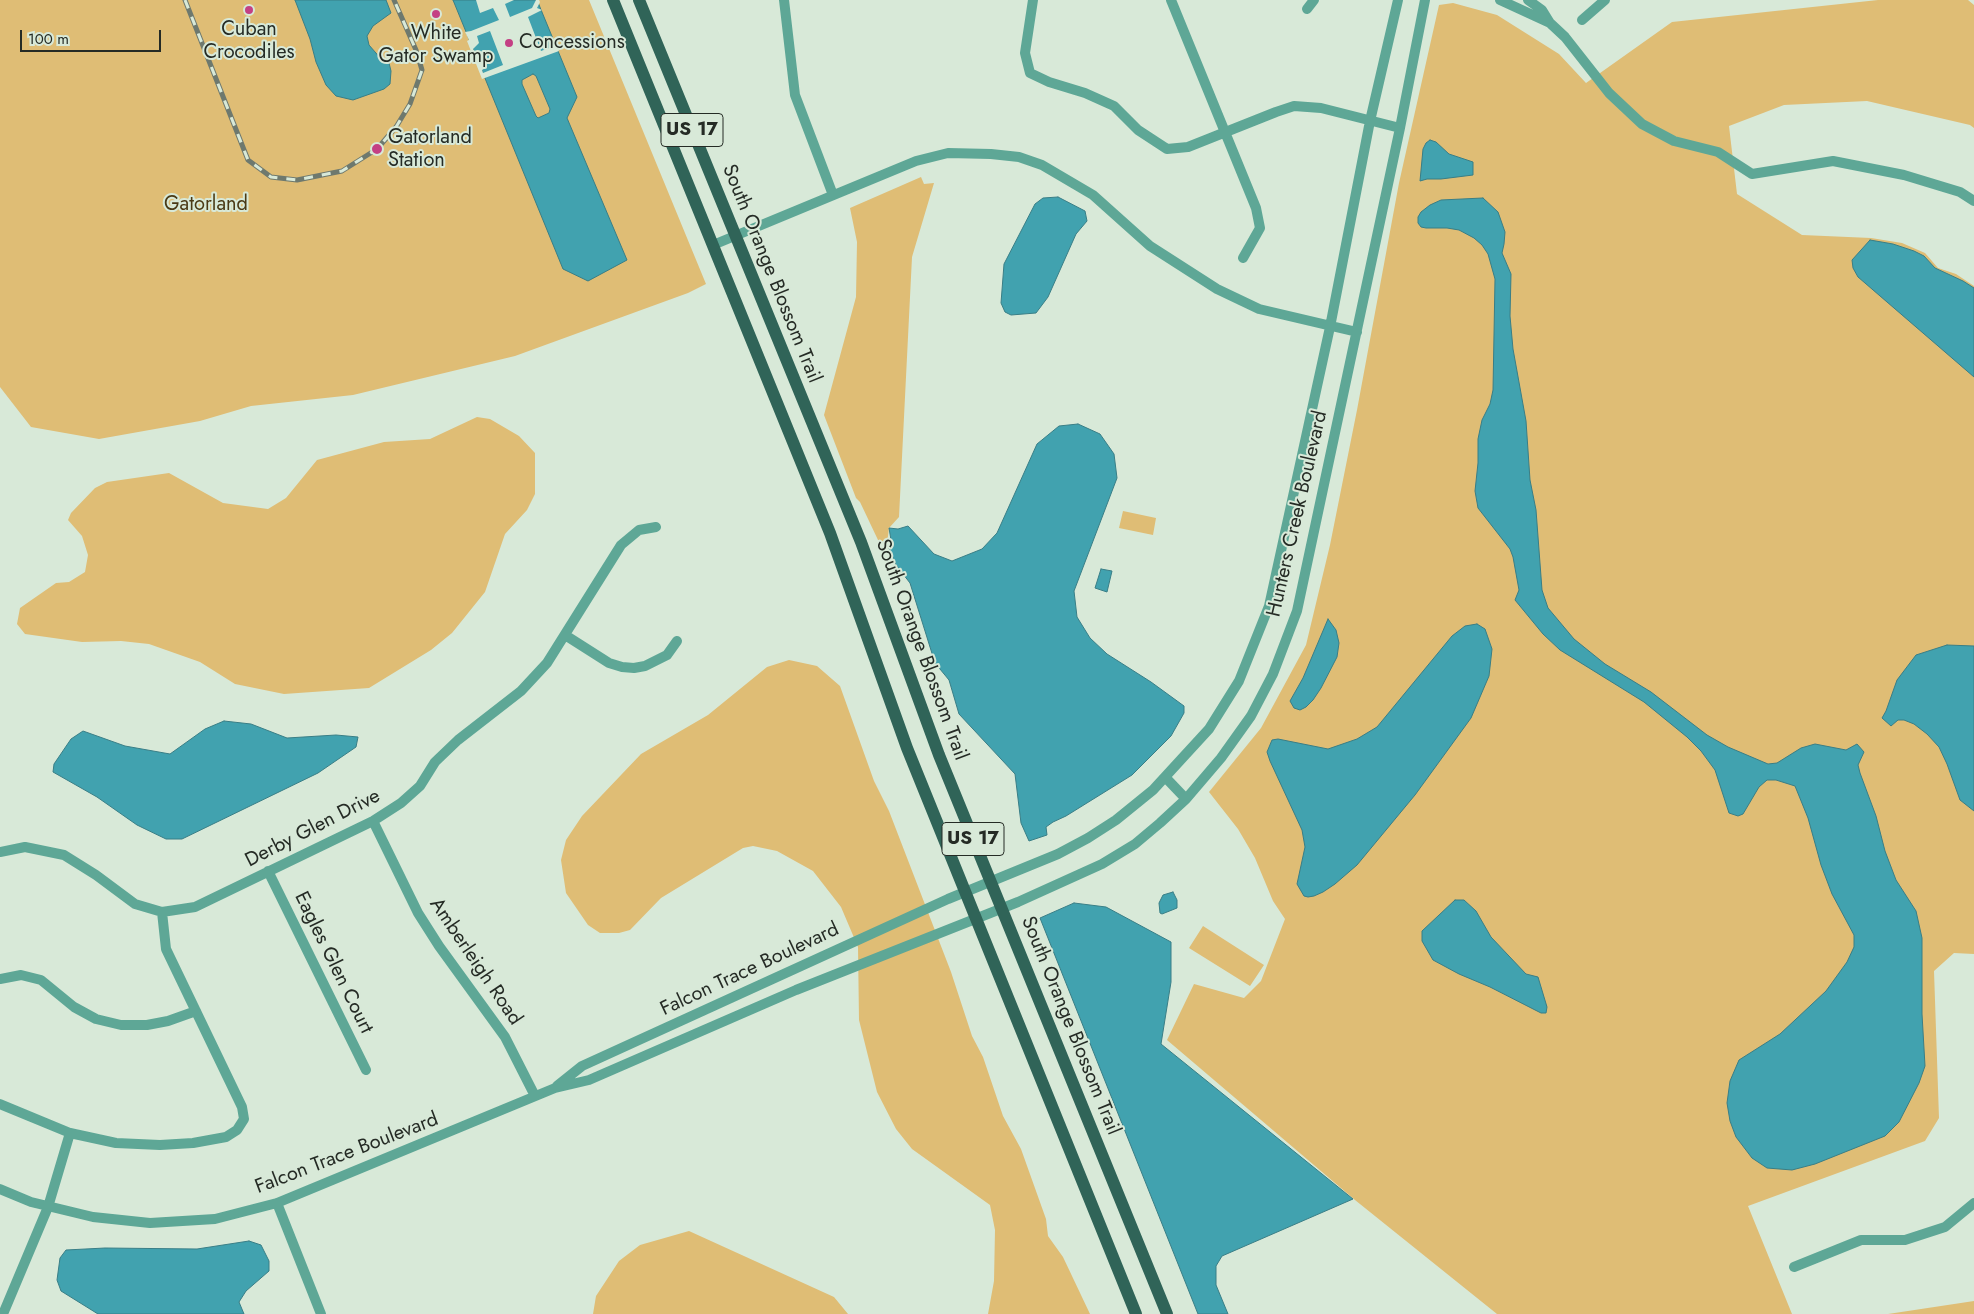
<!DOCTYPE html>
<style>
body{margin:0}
#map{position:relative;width:1974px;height:1314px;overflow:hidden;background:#d8e9d8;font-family:Jost,sans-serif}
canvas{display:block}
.scale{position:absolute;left:20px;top:30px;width:141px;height:22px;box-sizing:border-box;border:2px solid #252b25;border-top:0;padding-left:6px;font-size:15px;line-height:18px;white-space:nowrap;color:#252b25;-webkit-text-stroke:4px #d8e9d8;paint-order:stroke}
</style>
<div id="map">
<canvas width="1974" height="1314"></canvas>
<div class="scale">100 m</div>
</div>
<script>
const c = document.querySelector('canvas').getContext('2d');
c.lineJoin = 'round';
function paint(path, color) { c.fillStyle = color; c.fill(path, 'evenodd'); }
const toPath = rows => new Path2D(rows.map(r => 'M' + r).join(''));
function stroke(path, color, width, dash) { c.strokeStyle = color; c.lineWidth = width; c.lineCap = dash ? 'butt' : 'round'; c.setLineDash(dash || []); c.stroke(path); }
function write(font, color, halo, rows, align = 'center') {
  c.font = font + ' Jost,sans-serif'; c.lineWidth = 4; c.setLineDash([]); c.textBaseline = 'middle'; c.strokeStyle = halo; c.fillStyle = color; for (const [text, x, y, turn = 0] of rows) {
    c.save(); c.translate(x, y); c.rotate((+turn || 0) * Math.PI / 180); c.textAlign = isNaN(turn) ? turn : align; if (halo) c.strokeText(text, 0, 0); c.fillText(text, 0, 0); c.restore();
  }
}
const green = toPath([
 [0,0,589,0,706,284,688,293,515,356,353,395,251,406,200,421,99,439,31,427,0,387],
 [1878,0,1968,0,1974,5,1974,128,1970,125,1867,101,1784,105,1729,126,1737,194,1802,235,1871,238,1902,243,1925,253,1938,268,1956,274,1974,286,1974,954,1954,953,1934,971,1939,1118,1925,1141,1748,1206,1792,1314,1497,1314,1355,1200,1167,1040,1194,984,1244,998,1261,981,1285,919,1273,901,1255,858,1238,829,1209,792,1261,728,1306,645,1330,545,1357,410,1399,183,1439,5,1453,3,1497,15,1559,54,1586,83,1672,22],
 [921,177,924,184,934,183,912,257,899,517,889,528,887,544,878,540,860,502,856,498,824,415,856,297,857,242,850,208],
 [477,417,490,419,519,436,535,453,535,494,527,510,505,534,485,592,452,633,431,650,369,688,284,694,235,684,200,662,149,644,121,641,82,642,25,634,17,624,20,608,56,583,69,582,85,572,88,555,82,536,68,520,71,513,95,488,107,482,169,473,223,503,268,509,286,498,317,460,384,442,430,439],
 [1123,511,1156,518,1153,535,1119,528],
 [789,660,817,666,840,686,874,781,889,811,951,972,972,1036,983,1057,1003,1116,1021,1149,1046,1219,1048,1236,1063,1257,1090,1314,988,1314,994,1281,995,1230,990,1205,912,1149,896,1129,877,1092,859,1020,858,947,841,907,813,871,777,851,753,846,743,848,661,898,630,930,619,933,600,933,588,925,566,893,561,860,566,840,582,816,641,754,708,715,767,667],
 [1203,926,1264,965,1250,986,1189,948],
 [689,1231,834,1297,848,1314,593,1314,596,1296,619,1261,640,1245],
 [1974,1301,1974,1314,1887,1314,1888,1314]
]);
const water = toPath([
 [295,0,386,0,391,13,373,26,367,36,369,45,382,60,389,63,391,71,390,84,384,89,353,100,336,96,326,85,316,62,310,39,295,0],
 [453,0,537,0,577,97,567,118,627,260,588,281,563,269,453,0],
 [533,74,536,76,550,109,549,113,538,118,536,116,522,84,522,80,533,74],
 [1430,140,1436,142,1449,154,1473,162,1473,175,1441,179,1427,179,1420,181,1423,149,1426,143,1430,140],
 [1058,197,1085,211,1087,221,1076,234,1048,297,1036,313,1011,315,1005,312,1001,303,1004,264,1035,204,1043,198,1058,197],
 [1483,198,1498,212,1505,232,1504,244,1502,253,1511,274,1510,316,1513,349,1526,421,1530,480,1536,510,1542,590,1548,608,1574,639,1605,664,1651,692,1707,735,1728,747,1768,764,1777,763,1801,748,1815,744,1846,750,1857,744,1864,752,1858,765,1860,773,1876,816,1885,851,1896,880,1916,911,1922,938,1922,1014,1925,1066,1919,1083,1899,1122,1885,1136,1815,1164,1792,1170,1767,1168,1752,1158,1736,1137,1730,1121,1727,1103,1730,1081,1739,1060,1780,1034,1826,991,1847,962,1854,947,1854,935,1832,894,1821,865,1808,818,1795,786,1776,780,1767,780,1759,787,1743,814,1738,816,1729,813,1715,770,1701,751,1687,737,1644,702,1560,650,1543,634,1515,600,1519,590,1513,557,1510,549,1478,508,1475,491,1478,463,1478,439,1482,420,1490,404,1493,390,1495,279,1488,254,1482,245,1474,238,1459,230,1447,228,1426,228,1421,227,1418,223,1418,217,1421,212,1430,205,1441,200,1483,198],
 [1870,240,1893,244,1914,251,1924,256,1935,268,1963,281,1974,288,1974,377,1858,277,1853,268,1852,260,1870,240],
 [1078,424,1100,434,1114,454,1117,478,1074,591,1077,617,1090,638,1107,654,1151,682,1184,706,1184,713,1171,736,1132,775,1066,816,1053,822,1046,827,1047,835,1029,841,1021,823,1015,774,959,714,949,680,935,663,910,583,896,565,888,546,891,540,889,528,898,529,908,526,934,554,952,561,982,549,997,533,1037,444,1059,426,1078,424],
 [1101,569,1112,571,1107,592,1095,588,1101,569],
 [1328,619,1336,630,1339,643,1337,657,1321,688,1313,700,1306,707,1300,710,1294,708,1290,701,1303,678,1328,619],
 [1477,624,1485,629,1492,649,1489,676,1471,718,1415,795,1357,865,1335,884,1323,892,1314,896,1308,897,1304,896,1297,884,1305,847,1302,830,1270,761,1267,752,1272,740,1278,739,1328,749,1357,739,1377,727,1452,636,1465,626,1477,624],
 [1947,645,1974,646,1974,811,1960,800,1947,764,1939,747,1927,734,1914,724,1904,720,1898,720,1891,726,1882,718,1886,711,1897,680,1916,655,1947,645],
 [224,721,251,724,287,738,336,735,358,737,356,747,318,773,182,839,166,839,137,825,97,797,53,772,54,764,71,739,83,731,125,746,170,754,205,729,224,721],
 [1173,892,1177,900,1177,908,1162,914,1160,913,1159,903,1163,895,1173,892],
 [1455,900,1464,900,1476,911,1491,937,1526,974,1538,977,1547,1007,1546,1013,1541,1013,1490,987,1459,974,1433,960,1422,941,1422,931,1455,900],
 [1074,903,1106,907,1171,942,1171,982,1161,1044,1353,1199,1222,1256,1216,1266,1216,1285,1228,1314,1198,1314,1040,918,1074,903],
 [249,1241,261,1245,269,1261,269,1271,246,1291,239,1302,244,1314,98,1314,61,1291,57,1280,60,1258,66,1250,105,1248,197,1249,249,1241]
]);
const pier = toPath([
 [476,0,514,0,505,4,510,17,532,8,536,0,539,0,540,2,537,8,542,10,528,17,541,51,557,45,559,51,482,79,467,41,469,40,465,32,471,31,499,20,493,8,480,13],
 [490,31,503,65,483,73,482,70,487,67,486,63,479,63,477,57,486,54,487,51,485,50,476,54,473,49,479,43,477,36]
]);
const minor = toPath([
 [784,0,795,95,833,195],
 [1033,0,1025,53,1030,73,1049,82,1085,93,1114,106,1138,130,1167,149,1188,147,1276,112,1294,106,1321,108,1400,128],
 [1171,0,1256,208,1260,228,1243,258],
 [1500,0,1550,23,1565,37,1609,93,1642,124,1674,141,1718,152,1752,174,1833,161,1904,175,1960,192,1974,201],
 [1528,0,1542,10,1550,23],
 [1307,9,1314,0],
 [1582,20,1605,0],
 [713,245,916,161,948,153,991,154,1019,157,1042,165,1093,195,1150,246,1217,289,1259,309,1357,332],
 [565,635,609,663,622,667,634,668,645,666,667,655,677,641],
 [1166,778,1186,799],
 [373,821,418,913,439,946,505,1037,535,1096],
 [0,852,25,847,64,855,96,875,135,904,162,912,195,907,373,821,401,803,420,786,435,762,458,740,521,691,547,663,621,545,639,530,656,527],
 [268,871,366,1070],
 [0,979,21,975,41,980,74,1007,96,1019,121,1025,147,1025,168,1021,196,1011],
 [557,1086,582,1066,948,899,1058,854,1088,838,1116,820,1153,790,1209,729,1239,681,1269,606,1330,327,1370,121,1398,0],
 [0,1104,70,1133,116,1143,160,1145,193,1143,226,1137,237,1130,244,1119,242,1107,166,949,162,912],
 [0,1189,31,1202,93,1217,150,1223,215,1219,277,1203,555,1088,589,1080,796,990,1018,902,1102,864,1135,844,1160,823,1186,799,1221,758,1251,716,1273,674,1297,611,1400,128,1425,0],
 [277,1203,321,1314],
 [1794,1267,1861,1240,1905,1240,1945,1227,1974,1203],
 [3,1314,48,1207,70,1133]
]);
const major = toPath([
 [613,0,830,533,907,748,1136,1314],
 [639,0,861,542,939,755,1167,1314]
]);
const rail = toPath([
 [185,0,248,160,271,177,297,180,342,171,377,149,396,127,410,104,422,70,416,50,394,0]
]);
const markers = [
 [249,10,5,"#c44084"],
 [436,14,5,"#c44084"],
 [509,43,5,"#c44084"],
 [377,149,6,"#c44084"]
];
const shields = [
 [692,130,62],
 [973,839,62]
];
const shieldNames = [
 ["US 17",692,130],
 ["US 17",973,839]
];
const poiNames = [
 ["Cuban",249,30],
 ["Crocodiles",249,53],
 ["White",436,34],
 ["Gator Swamp",436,57],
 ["Concessions",519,43,"left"],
 ["Gatorland",388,138,"left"],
 ["Station",388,161,"left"]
];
const parkNames = [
 ["Gatorland",206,205]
];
const streetNames = [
 ["South Orange Blossom Trail",771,274,68],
 ["Hunters Creek Boulevard",1298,514,-77],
 ["South Orange Blossom Trail",921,650,70],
 ["Derby Glen Drive",313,829,-27],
 ["Amberleigh Road",475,962,56],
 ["Eagles Glen Court",333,963,64],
 ["Falcon Trace Boulevard",750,970,-25],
 ["South Orange Blossom Trail",1070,1026,68],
 ["Falcon Trace Boulevard",347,1154,-21]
];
paint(green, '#dfbd75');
paint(water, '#41a2af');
stroke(water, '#397e86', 1);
paint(pier, '#d8e9d8');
stroke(minor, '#5ea796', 10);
stroke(major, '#306458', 12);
stroke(rail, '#6e796e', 5);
stroke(rail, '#d8e9d8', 3, [9]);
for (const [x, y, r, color] of markers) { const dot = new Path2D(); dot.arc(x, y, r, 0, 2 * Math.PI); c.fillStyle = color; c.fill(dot); stroke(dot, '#d8e9d8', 2); }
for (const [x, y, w] of shields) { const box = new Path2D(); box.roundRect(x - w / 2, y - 16.5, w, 33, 4); c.fillStyle = '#d8e9d8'; c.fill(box); stroke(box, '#252b25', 1); }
write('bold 19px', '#252b25', null, shieldNames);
write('20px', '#252b25', '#d8e9d8', poiNames);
write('20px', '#4a3914', '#d8e9d8', parkNames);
write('20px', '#252b25', '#d8e9d8', streetNames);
</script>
